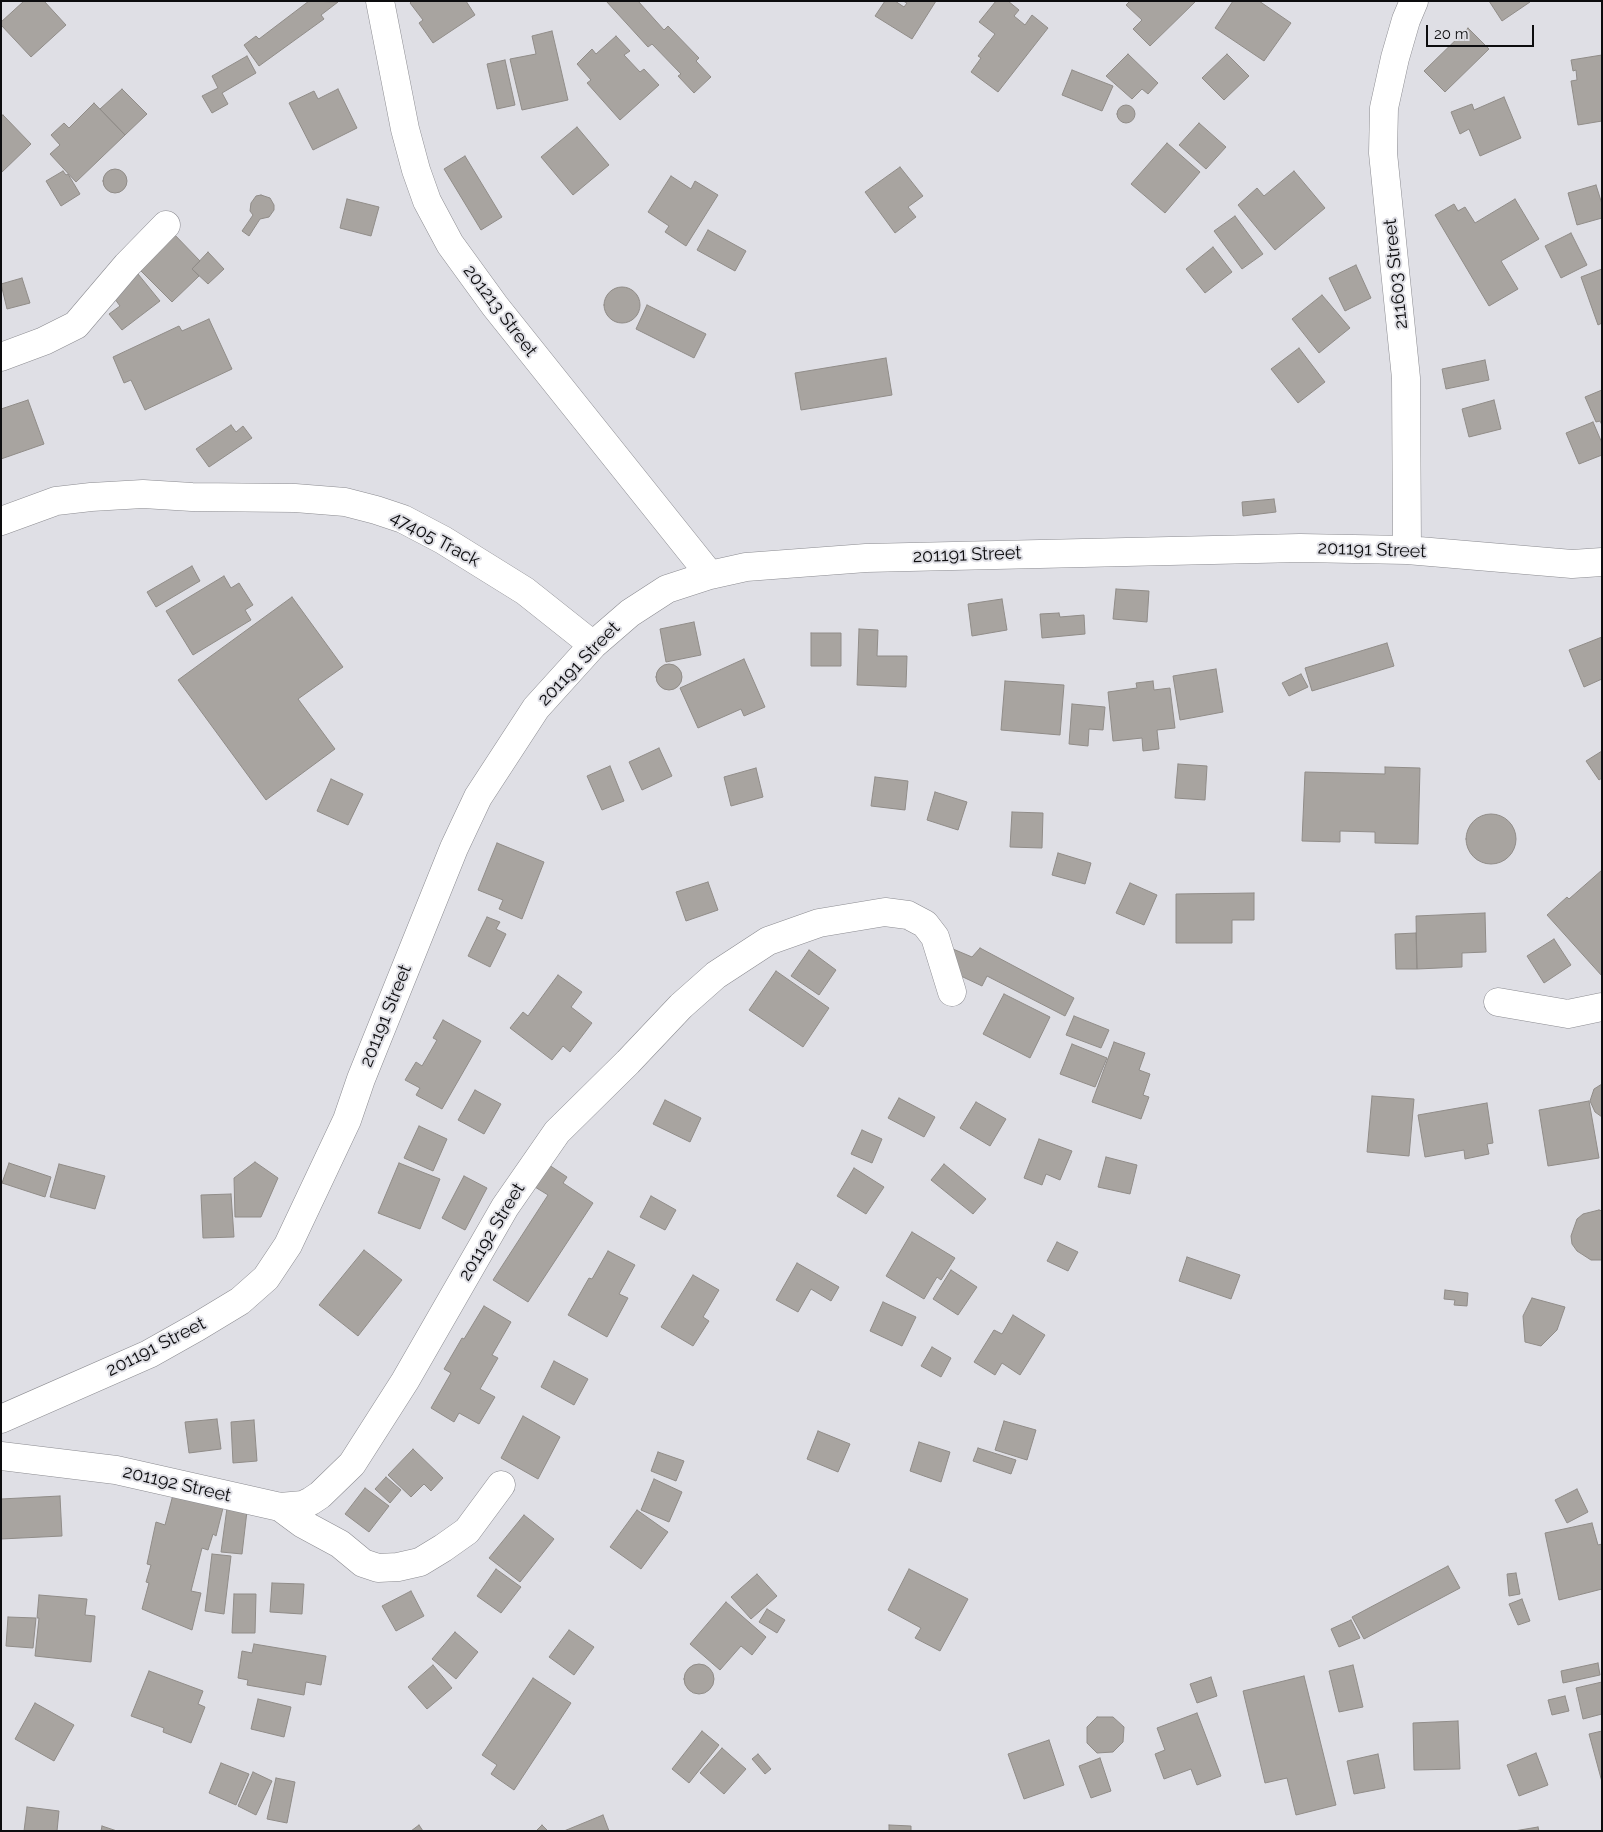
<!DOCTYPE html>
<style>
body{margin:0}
#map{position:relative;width:1603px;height:1832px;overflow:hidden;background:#dfdfe5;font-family:Raleway,sans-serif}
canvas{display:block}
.frame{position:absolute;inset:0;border:2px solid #0d0d0f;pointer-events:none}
.scale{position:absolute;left:1426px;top:25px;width:108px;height:22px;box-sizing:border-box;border:2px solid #0d0d0f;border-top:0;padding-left:6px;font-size:15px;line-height:18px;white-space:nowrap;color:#0d0d0f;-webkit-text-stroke:4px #dfdfe5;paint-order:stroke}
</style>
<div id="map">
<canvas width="1603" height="1832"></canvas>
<div class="frame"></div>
<div class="scale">20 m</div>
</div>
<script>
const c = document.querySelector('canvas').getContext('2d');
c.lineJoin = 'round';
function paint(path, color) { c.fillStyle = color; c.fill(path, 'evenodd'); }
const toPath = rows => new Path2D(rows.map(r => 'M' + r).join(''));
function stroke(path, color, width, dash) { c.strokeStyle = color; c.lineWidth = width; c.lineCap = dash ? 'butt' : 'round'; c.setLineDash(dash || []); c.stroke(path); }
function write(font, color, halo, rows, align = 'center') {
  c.font = font + ' Raleway,sans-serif'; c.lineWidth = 4; c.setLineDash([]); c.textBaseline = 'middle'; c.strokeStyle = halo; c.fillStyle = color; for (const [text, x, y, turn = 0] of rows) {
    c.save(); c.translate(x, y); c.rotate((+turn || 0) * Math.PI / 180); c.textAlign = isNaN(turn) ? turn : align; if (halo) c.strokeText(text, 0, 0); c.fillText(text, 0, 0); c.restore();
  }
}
const building = toPath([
 [24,1,44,1,66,25,31,57,1,25,1,22,24,1],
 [309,1,338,2,321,15,324,19,259,66,244,45,256,36,259,39,309,1],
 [412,1,466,1,475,15,433,43,419,23,423,20,410,3,412,1],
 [606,1,638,1,664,30,668,26,699,58,696,61,711,77,694,93,678,76,681,74,652,44,648,47,606,1],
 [885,1,895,1,904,7,907,3,903,1,936,1,912,39,875,16,885,1],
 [996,1,1008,1,1019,10,1014,16,1025,25,1032,15,1048,28,998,92,971,72,981,58,978,56,995,34,979,22,996,1],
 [1130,1,1196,1,1150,46,1133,29,1142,20,1126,5,1130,1],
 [1233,1,1259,1,1291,23,1264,61,1215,28,1233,1],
 [1489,1,1529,1,1530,2,1502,21,1489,1],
 [1468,28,1489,49,1445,92,1424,71,1468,28],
 [552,31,568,100,522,110,510,59,536,54,532,36,552,31],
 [616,36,630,51,624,55,640,72,644,69,659,85,620,120,587,83,591,80,577,64,592,49,596,54,616,36],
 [1128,54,1158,83,1148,94,1142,89,1132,99,1106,76,1128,54],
 [1227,54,1249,76,1224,100,1202,78,1227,54],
 [1602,55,1602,121,1578,125,1571,81,1577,80,1576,70,1573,71,1571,60,1602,55],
 [247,56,256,73,222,93,228,104,212,113,202,96,218,88,212,76,247,56],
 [505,60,515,105,497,109,487,64,505,60],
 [1072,70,1113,86,1102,111,1062,95,1072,70],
 [122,89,147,114,125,135,100,109,122,89],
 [338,89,357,128,313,150,289,103,314,91,318,99,338,89],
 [1504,97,1521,138,1480,156,1469,129,1460,134,1451,112,1472,104,1474,110,1504,97],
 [94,103,125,135,76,182,50,154,60,145,51,135,64,123,69,128,94,103],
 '1117 114a9 9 0 1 1 18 0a9 9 0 1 1-18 0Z',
 [3,115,31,144,1,173,1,116,3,115],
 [1199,123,1226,147,1206,169,1179,145,1199,123],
 [577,127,609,165,573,195,541,157,577,127],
 [1167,143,1200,172,1165,213,1131,184,1167,143],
 [465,156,502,217,481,230,444,169,465,156],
 [900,167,923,196,908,207,916,217,895,233,865,192,900,167],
 '103 181a12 12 0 1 1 24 0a12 12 0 1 1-24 0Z',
 [63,171,66,175,68,174,80,194,61,206,46,181,63,171],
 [1294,171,1325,208,1275,250,1238,205,1257,188,1264,196,1294,171],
 [671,176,691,189,695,181,718,195,686,246,665,232,669,226,648,212,671,176],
 [1596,185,1602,204,1602,218,1577,225,1568,193,1596,185],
 [261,195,270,198,274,205,274,210,269,217,260,219,249,236,242,231,253,215,250,211,251,203,256,196,261,195],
 [347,199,379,207,371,236,340,228,347,199],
 [1515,199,1539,239,1501,261,1518,289,1489,306,1435,215,1454,204,1458,211,1465,207,1475,223,1515,199],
 [1235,216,1263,254,1242,269,1214,231,1235,216],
 [708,230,746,251,735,271,697,250,708,230],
 [172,232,200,261,192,269,199,276,172,302,136,266,172,232],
 [1571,233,1587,265,1561,278,1545,246,1571,233],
 [1213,247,1232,272,1205,293,1186,269,1213,247],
 [208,252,224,269,208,284,192,269,208,252],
 [1356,265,1371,298,1345,311,1329,278,1356,265],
 [1602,269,1602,323,1598,325,1581,277,1602,269],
 [138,274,160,301,122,330,109,314,120,306,112,295,138,274],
 [22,278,30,303,7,309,1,284,22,278],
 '604 305a18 18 0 1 1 36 0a18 18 0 1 1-36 0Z',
 [1322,295,1350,328,1319,353,1292,319,1322,295],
 [647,305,706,334,694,358,636,329,647,305],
 [209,319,232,369,145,410,131,380,124,383,113,357,179,326,182,331,209,319],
 [1299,348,1325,382,1298,403,1271,369,1299,348],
 [886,358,892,395,801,410,795,373,886,358],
 [1485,360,1489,380,1446,389,1442,369,1485,360],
 [1602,390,1602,425,1600,421,1596,422,1585,397,1602,390],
 [28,400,44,444,1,459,1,409,28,400],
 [1494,400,1501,429,1469,437,1462,409,1494,400],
 [1593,422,1602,443,1602,455,1579,464,1566,433,1593,422],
 [231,425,236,432,243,426,252,438,209,467,196,449,231,425],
 [1274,499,1276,512,1243,516,1242,502,1274,499],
 [192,566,200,581,156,607,147,592,192,566],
 [224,576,231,588,239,583,253,605,245,610,251,620,193,655,166,611,224,576],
 [1116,589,1149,591,1147,622,1113,619,1116,589],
 [292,597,343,667,298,699,335,749,266,800,178,680,292,597],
 [1002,599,1007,630,972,636,968,604,1002,599],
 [1059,613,1060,617,1084,615,1085,634,1042,638,1040,614,1059,613],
 [694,622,701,655,666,662,660,629,694,622],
 [859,629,878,630,877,656,907,656,906,687,857,685,859,629],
 [811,633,841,633,841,666,811,666,811,633],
 [1602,637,1602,679,1584,687,1569,650,1602,637],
 [1387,643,1394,666,1312,691,1305,668,1387,643],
 [744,659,765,707,744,716,741,709,698,728,680,688,744,659],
 '656 677a13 13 0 1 1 26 0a13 13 0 1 1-26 0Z',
 [1216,669,1223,712,1180,720,1173,676,1216,669],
 [1301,674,1308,687,1289,696,1282,683,1301,674],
 [1005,681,1064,685,1060,735,1001,730,1005,681],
 [1153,681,1154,690,1170,688,1175,728,1157,730,1159,749,1143,751,1142,738,1113,741,1108,692,1137,688,1136,683,1153,681],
 [1072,704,1105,707,1103,730,1089,729,1088,746,1069,744,1072,704],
 [659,748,672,776,642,790,629,762,659,748],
 [1602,751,1602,778,1599,780,1586,761,1602,751],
 [1178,764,1207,766,1205,800,1175,798,1178,764],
 [610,766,624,801,602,810,587,776,610,766],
 [1385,767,1420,768,1418,844,1375,843,1375,832,1340,831,1340,842,1302,841,1305,772,1385,774,1385,767],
 [756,768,763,797,731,806,724,777,756,768],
 [875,777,908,781,905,810,871,806,875,777],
 [331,779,363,794,348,825,317,811,331,779],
 [935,792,967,802,958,830,927,820,935,792],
 [1012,812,1043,813,1042,848,1010,847,1012,812],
 '1466 839a25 25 0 1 1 50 0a25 25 0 1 1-50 0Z',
 [497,843,544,862,522,919,499,909,503,900,478,890,497,843],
 [1058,853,1091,863,1085,884,1052,875,1058,853],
 [1602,870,1602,976,1547,915,1567,897,1569,899,1602,870],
 [708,882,718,910,686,921,676,892,708,882],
 [1130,883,1157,895,1144,925,1116,913,1130,883],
 [1254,893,1254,920,1232,920,1232,943,1176,943,1176,894,1254,893],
 [1485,913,1486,952,1462,953,1462,967,1417,969,1416,916,1485,913],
 [487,917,500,922,496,929,506,934,490,967,468,956,487,917],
 [1416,933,1417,969,1396,969,1395,934,1416,933],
 [1554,939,1571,965,1544,983,1527,956,1554,939],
 [980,948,1074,998,1065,1016,987,976,982,986,946,969,953,949,972,957,980,948],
 [809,950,836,970,819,995,791,976,809,950],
 [776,971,829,1008,803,1047,749,1010,776,971],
 [558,975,582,992,571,1007,592,1023,570,1052,563,1046,552,1060,510,1028,523,1012,528,1016,558,975],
 [1004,994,1050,1017,1030,1058,983,1034,1004,994],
 [1074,1016,1109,1030,1101,1048,1066,1035,1074,1016],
 [443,1020,481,1041,442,1109,416,1095,420,1088,405,1080,416,1062,422,1066,437,1040,433,1038,443,1020],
 [1114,1042,1145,1053,1139,1070,1150,1074,1143,1095,1149,1097,1141,1119,1092,1102,1114,1042],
 [1072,1044,1107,1058,1095,1087,1060,1074,1072,1044],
 [1602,1084,1602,1117,1595,1112,1590,1101,1594,1089,1602,1084],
 [475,1090,501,1104,484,1134,458,1120,475,1090],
 [1372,1096,1414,1099,1409,1156,1367,1152,1372,1096],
 [899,1098,935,1117,924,1137,888,1118,899,1098],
 [665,1100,701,1118,690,1142,653,1124,665,1100],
 [1589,1101,1599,1158,1548,1166,1539,1110,1589,1101],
 [976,1102,1006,1119,990,1146,960,1128,976,1102],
 [1487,1103,1493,1143,1487,1144,1489,1154,1465,1159,1464,1150,1425,1157,1418,1115,1487,1103],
 [419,1126,447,1139,433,1171,404,1158,419,1126],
 [862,1130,882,1139,872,1163,851,1154,862,1130],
 [1039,1139,1072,1151,1060,1180,1046,1174,1042,1185,1024,1178,1039,1139],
 [1106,1157,1137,1165,1130,1194,1098,1187,1106,1157],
 [255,1162,278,1178,261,1217,235,1217,234,1178,255,1162],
 [9,1163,51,1177,45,1197,2,1183,9,1163],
 [399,1163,440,1179,420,1229,378,1213,399,1163],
 [59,1164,105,1176,95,1209,50,1197,59,1164],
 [944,1164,986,1199,973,1214,931,1180,944,1164],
 [549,1165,567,1177,563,1183,593,1203,528,1302,493,1280,548,1195,535,1187,549,1165],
 [854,1168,884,1187,866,1214,837,1196,854,1168],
 [464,1176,487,1188,465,1230,442,1218,464,1176],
 [231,1194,234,1237,203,1238,201,1195,231,1194],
 [651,1196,676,1210,665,1230,640,1217,651,1196],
 [1599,1210,1602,1211,1602,1260,1591,1260,1577,1251,1572,1244,1571,1236,1577,1219,1583,1214,1599,1210],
 [912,1232,955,1258,941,1280,937,1277,924,1299,886,1276,912,1232],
 [1057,1242,1078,1252,1068,1271,1047,1261,1057,1242],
 [364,1250,402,1280,358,1336,319,1305,364,1250],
 [608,1251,635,1265,619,1294,628,1298,607,1337,568,1315,589,1278,592,1279,608,1251],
 [1187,1257,1240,1275,1231,1299,1179,1281,1187,1257],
 [797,1263,839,1287,831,1301,811,1289,798,1312,776,1300,797,1263],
 [951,1270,977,1287,958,1315,933,1299,951,1270],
 [693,1275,719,1290,703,1317,709,1321,693,1346,661,1327,693,1275],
 [1445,1290,1468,1293,1467,1306,1454,1305,1455,1300,1444,1299,1445,1290],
 [1532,1298,1565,1307,1557,1330,1541,1346,1525,1342,1523,1316,1532,1298],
 [883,1302,916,1317,902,1346,870,1331,883,1302],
 [484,1306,511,1322,492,1355,498,1358,480,1389,495,1397,479,1424,459,1413,454,1422,431,1408,451,1373,444,1369,462,1338,464,1339,484,1306],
 [1013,1315,1045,1335,1020,1375,1002,1363,995,1375,974,1362,994,1330,1002,1334,1013,1315],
 [932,1347,951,1358,941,1377,921,1366,932,1347],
 [554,1361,588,1379,574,1405,541,1387,554,1361],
 [523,1416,560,1437,538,1479,501,1458,523,1416],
 [217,1419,221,1449,189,1453,185,1422,217,1419],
 [254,1420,257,1461,233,1463,231,1422,254,1420],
 [1004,1421,1036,1430,1027,1460,995,1450,1004,1421],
 [818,1431,850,1444,838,1472,807,1459,818,1431],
 [919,1442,950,1452,941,1482,910,1471,919,1442],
 [978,1448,1016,1460,1011,1474,973,1461,978,1448],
 [413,1449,443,1478,431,1491,424,1484,411,1497,388,1475,413,1449],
 [658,1452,684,1461,676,1481,651,1471,658,1452],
 [386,1477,401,1490,390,1503,375,1489,386,1477],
 [654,1479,682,1492,669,1522,641,1510,654,1479],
 [365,1488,389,1506,369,1532,345,1514,365,1488],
 [1577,1489,1588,1512,1567,1523,1555,1500,1577,1489],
 [174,1491,224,1504,216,1536,213,1534,208,1550,202,1548,191,1591,201,1593,192,1630,142,1609,149,1583,146,1582,151,1565,147,1564,156,1522,165,1525,174,1491],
 [60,1496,62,1536,1,1539,1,1499,60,1496],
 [227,1508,247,1511,242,1554,221,1552,227,1508],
 [637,1510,668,1532,641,1569,610,1547,637,1510],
 [524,1515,554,1539,520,1582,489,1558,524,1515],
 [1592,1523,1598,1545,1602,1544,1602,1589,1559,1600,1545,1533,1592,1523],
 [212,1554,231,1556,224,1614,205,1611,212,1554],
 [1448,1566,1460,1588,1364,1639,1352,1617,1448,1566],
 [496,1569,521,1587,501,1613,477,1596,496,1569],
 [909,1569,968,1599,940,1651,915,1638,921,1628,888,1610,909,1569],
 [1516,1573,1520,1594,1509,1596,1507,1574,1516,1573],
 [757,1574,777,1596,751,1619,731,1597,757,1574],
 [272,1583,304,1584,302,1614,270,1612,272,1583],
 [411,1591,424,1616,396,1631,382,1606,411,1591],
 [234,1594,256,1594,255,1633,232,1633,234,1594],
 [39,1595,87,1599,85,1615,95,1616,91,1662,35,1656,39,1618,37,1618,39,1595],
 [1522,1599,1530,1621,1518,1625,1509,1604,1522,1599],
 [726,1602,766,1637,752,1655,741,1646,720,1670,690,1644,726,1602],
 [767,1609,785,1620,777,1633,759,1622,767,1609],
 [8,1617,36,1618,33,1648,6,1646,8,1617],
 [1351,1620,1360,1638,1339,1647,1331,1629,1351,1620],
 [569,1630,594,1647,574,1675,549,1657,569,1630],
 [455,1632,478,1652,456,1679,432,1659,455,1632],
 [254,1644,326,1656,321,1685,306,1682,304,1695,247,1685,248,1680,238,1678,242,1651,252,1653,254,1644],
 [1598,1663,1600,1675,1563,1683,1561,1671,1598,1663],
 '684 1679a15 15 0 1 1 30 0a15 15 0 1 1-30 0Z',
 [433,1665,452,1688,427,1709,408,1687,433,1665],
 [1353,1665,1363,1707,1339,1712,1329,1671,1353,1665],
 [149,1671,203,1691,198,1704,205,1707,191,1743,163,1732,164,1728,131,1716,149,1671],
 [1304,1676,1336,1805,1296,1815,1287,1778,1265,1783,1243,1691,1304,1676],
 [1211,1677,1217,1696,1197,1703,1190,1684,1211,1677],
 [533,1678,571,1703,514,1790,491,1774,497,1765,482,1755,533,1678],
 [1602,1682,1602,1714,1583,1719,1576,1688,1602,1682],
 [1565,1696,1569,1711,1552,1715,1548,1700,1565,1696],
 [258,1699,291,1707,284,1737,251,1729,258,1699],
 [35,1703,74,1725,54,1761,15,1739,35,1703],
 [1197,1713,1221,1776,1197,1785,1191,1769,1164,1779,1155,1754,1165,1750,1157,1728,1197,1713],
 [1097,1717,1113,1717,1124,1727,1123,1742,1113,1752,1097,1753,1087,1743,1087,1727,1097,1717],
 [1458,1721,1460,1769,1414,1770,1413,1723,1458,1721],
 [702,1731,719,1745,689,1783,672,1769,702,1731],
 [1602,1731,1602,1782,1589,1734,1602,1731],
 [1049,1740,1064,1785,1024,1799,1008,1754,1049,1740],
 [722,1748,746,1769,724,1794,700,1773,722,1748],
 [1536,1753,1548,1785,1519,1796,1507,1765,1536,1753],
 [758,1754,771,1769,765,1774,752,1759,758,1754],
 [1378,1754,1385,1788,1354,1794,1347,1761,1378,1754],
 [1100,1758,1111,1791,1091,1798,1079,1766,1100,1758],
 [221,1763,249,1774,236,1805,209,1793,221,1763],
 [253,1772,272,1781,256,1815,238,1806,253,1772],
 [276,1778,295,1782,287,1823,267,1819,276,1778],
 [27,1807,59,1811,57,1831,24,1831,27,1807],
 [603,1815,609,1831,564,1831,603,1815],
 [419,1825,423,1831,411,1831,419,1825],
 [542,1825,548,1831,536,1831,542,1825],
 [889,1825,911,1826,911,1831,889,1831,889,1825],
 [102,1826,117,1831,101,1831,102,1826],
 [1538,1827,1539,1831,1514,1831,1538,1827]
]);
const minor = toPath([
 [380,1,405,129,416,170,427,201,450,244,495,306,710,575],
 [1,357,44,341,76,325,127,265,166,225],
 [1,521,56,501,91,497,143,494,192,497,295,498,345,502,376,510,403,519,443,540,525,591,593,645],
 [1407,550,1406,378,1383,153,1384,108,1395,58,1406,20,1414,1],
 [1498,1002,1568,1014,1602,1007],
 [1,1419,149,1354,197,1327,240,1301,266,1278,288,1245,347,1120,361,1079,454,848,478,797,536,708,593,645,630,613,667,589,710,575,746,567,866,558,1300,548,1407,550,1572,564,1602,562],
 [1,1456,116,1470,280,1507,303,1505,311,1501,320,1495,352,1464,405,1381,505,1207,557,1132,628,1062,681,1006,716,975,768,941,819,923,885,912,908,915,925,924,935,937,952,992],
 [280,1507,303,1524,340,1544,363,1563,378,1568,398,1567,420,1562,443,1548,467,1531,501,1485]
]);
const streetNames = [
 ["211603 Street",1396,274,-96],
 ["201213 Street",500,311,53],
 ["47405 Track",435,539,28],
 ["201191 Street",1372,550,2],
 ["201191 Street",967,555,-2],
 ["201191 Street",579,664,-46],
 ["201191 Street",386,1016,-68],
 ["201192 Street",492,1232,-59],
 ["201191 Street",156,1347,-27],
 ["201192 Street",177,1484,13]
];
paint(building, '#a8a4a0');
stroke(building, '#908c88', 1);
stroke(minor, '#8b8b90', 29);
stroke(minor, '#fff', 28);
write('18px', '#0d0d0f', '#dfdfe5', streetNames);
</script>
